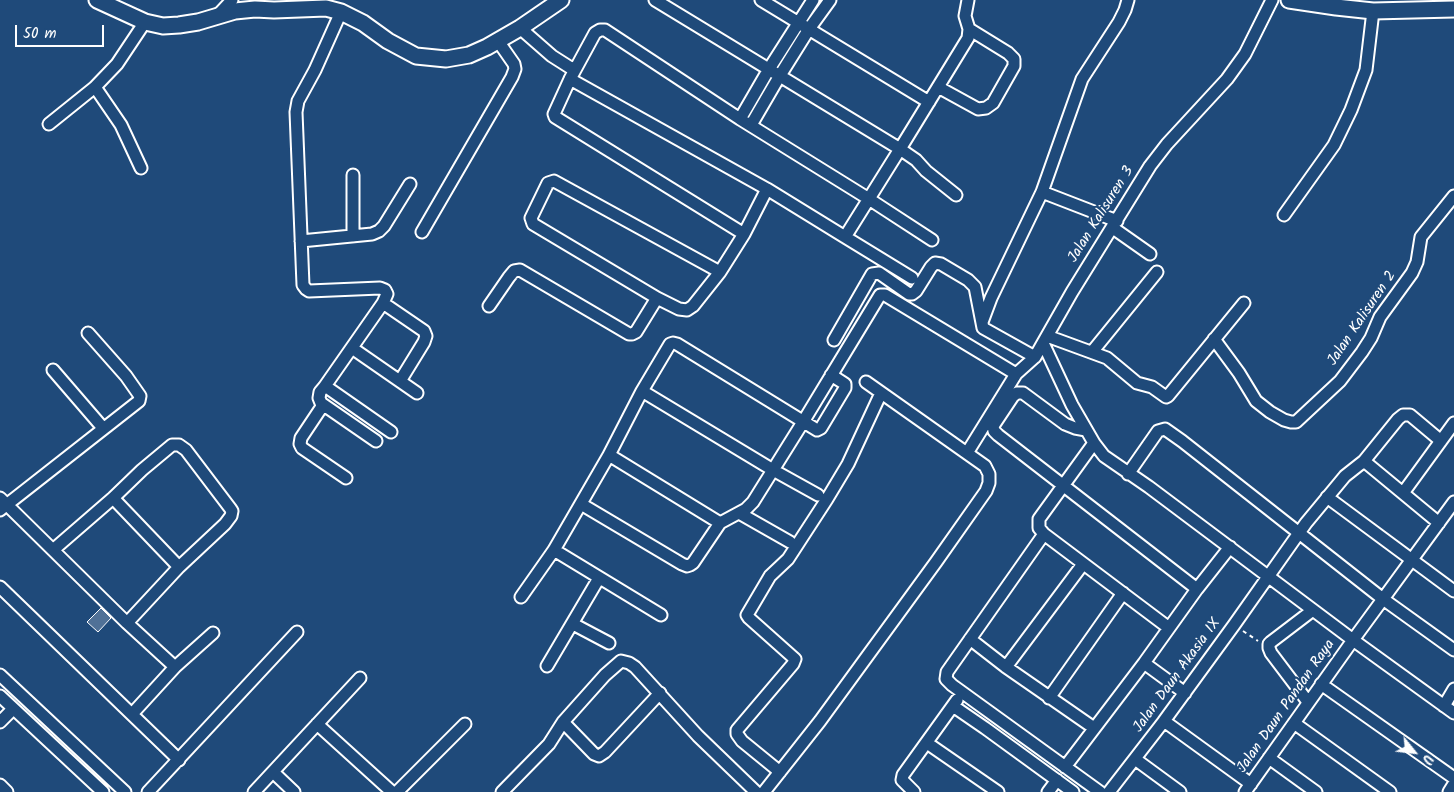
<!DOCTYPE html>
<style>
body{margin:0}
#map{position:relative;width:1454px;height:792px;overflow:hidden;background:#1f4a7a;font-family:Kalam,sans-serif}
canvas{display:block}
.north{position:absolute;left:1389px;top:727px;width:50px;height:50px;-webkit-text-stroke:4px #1f4a7a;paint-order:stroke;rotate:119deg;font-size:14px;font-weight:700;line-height:20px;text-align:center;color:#fff}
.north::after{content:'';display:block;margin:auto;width:18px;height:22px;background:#fff;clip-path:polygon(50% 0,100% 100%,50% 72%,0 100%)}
.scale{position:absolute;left:15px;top:25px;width:89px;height:22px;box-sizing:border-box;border:2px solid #fff;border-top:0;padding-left:6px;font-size:15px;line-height:18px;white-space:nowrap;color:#fff;-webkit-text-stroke:4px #1f4a7a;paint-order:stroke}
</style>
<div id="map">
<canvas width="1454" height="792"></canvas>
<div class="north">U</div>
<div class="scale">50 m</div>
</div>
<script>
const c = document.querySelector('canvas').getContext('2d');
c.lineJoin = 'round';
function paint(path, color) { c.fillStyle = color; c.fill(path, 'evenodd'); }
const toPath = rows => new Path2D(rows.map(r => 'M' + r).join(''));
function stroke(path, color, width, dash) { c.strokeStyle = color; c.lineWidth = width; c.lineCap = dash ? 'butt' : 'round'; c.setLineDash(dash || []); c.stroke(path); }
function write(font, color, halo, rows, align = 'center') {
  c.font = font + ' Kalam,sans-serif'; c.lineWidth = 4.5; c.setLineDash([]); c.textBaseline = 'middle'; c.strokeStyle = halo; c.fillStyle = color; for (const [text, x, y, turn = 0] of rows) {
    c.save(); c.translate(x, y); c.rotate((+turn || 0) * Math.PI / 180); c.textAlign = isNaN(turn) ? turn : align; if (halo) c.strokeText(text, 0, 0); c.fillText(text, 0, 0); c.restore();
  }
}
const building = toPath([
 [101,608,111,618,98,632,87,622,101,608]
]);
const path = toPath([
 [1243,631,1258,641]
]);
const minor = toPath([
 [655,0,900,149,968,38,969,29,965,16,968,0],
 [761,0,929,102],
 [341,12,315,70,298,101,296,112,303,285,306,289,309,291,380,288,385,290,387,294,383,303,325,386,391,432],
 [218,15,232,0],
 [520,28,552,56,574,70],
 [570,79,767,189],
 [938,87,978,109,986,108,993,103,1014,66,1014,59,1008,53,969,29],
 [740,119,769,69,813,0],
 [49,124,95,87],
 [751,125,779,77,809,29,830,0],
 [141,168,121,125,95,87,117,64,145,22],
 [1042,192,1117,221],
 [1284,215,1334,145,1351,110,1366,70,1373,11],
 [1113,228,1150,254],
 [422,232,512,77,515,69,514,64,498,41],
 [744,234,555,117,554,114,570,79,595,33,600,30,605,30,740,119,869,199,932,240],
 [353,236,353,175],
 [845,237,912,278],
 [301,241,372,234,379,231,384,226,410,184],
 [657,298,533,224,531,218,548,183,554,181,720,272],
 [383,303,424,331,426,336,424,342,400,381],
 [489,306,509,277,514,271,520,270,629,334,632,334,636,332,657,298,679,309,687,310,693,306,720,272,744,234,767,189,845,237,900,149,916,160,926,171,956,195],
 [982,322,991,298,1042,192,1082,79,1119,22,1125,10,1128,0],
 [1047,336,1107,358,1137,383,1152,387,1166,397,1168,396,1244,303],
 [1214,339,1239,373,1256,401,1270,412,1284,420,1291,422,1296,422,1340,381,1362,352,1371,338,1380,317,1412,273,1417,262,1421,237,1454,196],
 [834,340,872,274,879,273,909,294,912,294,916,291,931,267,935,263,941,264,968,280,975,287,983,328,1035,357],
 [1043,343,1072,405,1094,443,1104,456,1149,487,1353,640,1454,713],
 [352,348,417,393],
 [1092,352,1157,272],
 [53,370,103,428],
 [325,386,320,392,319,398,321,403,376,441],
 [642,391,773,470,818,495],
 [323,405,301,438,300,444,302,448,346,478],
 [1086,430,1075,428,1065,424,1023,393,1017,393,1013,396,993,426,994,431,998,435,1197,589],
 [1094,443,1039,519,1039,528,1044,534,947,672,946,679,952,685,1100,792],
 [967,453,1016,374,1035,357,1072,292,1150,166,1167,144,1227,79,1245,54,1272,0],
 [609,455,642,391,670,344,673,343,677,344,817,430,821,428,845,388,845,384,842,382,831,375],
 [1364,461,1439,523],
 [1128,474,1158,431,1165,429,1182,441,1383,599,1454,650],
 [1403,493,1454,423],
 [1327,497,1454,591],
 [0,498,127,623,175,667,132,714],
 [113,498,179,567],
 [581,504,682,564,687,566,690,565,693,563,720,523,746,509,753,502,803,422,880,295,885,295,1016,374],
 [0,510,139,401,140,396,126,376,88,333],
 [739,513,790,542],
 [1044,534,1169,628],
 [53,550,113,498,142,470,172,445,179,445,186,450,230,508,232,511,231,516,225,524,179,567,127,623],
 [554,550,661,615],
 [0,587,179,760],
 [521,597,554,550,609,455,720,523],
 [573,624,609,643],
 [970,639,1006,667,1094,728],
 [1144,663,1185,693],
 [547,666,599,578],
 [175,667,213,633],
 [1006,667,1083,564],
 [0,675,125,792],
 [1321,684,1454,778],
 [0,696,103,792],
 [1049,698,1123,593],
 [1308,702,1271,653,1269,648,1269,644,1271,642,1313,610],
 [953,706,985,728,1073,792],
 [1444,706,1454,689],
 [1164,721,1251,784],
 [0,722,13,709],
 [563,722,594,754,599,756,605,752,660,693],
 [1294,723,1390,792],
 [317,724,392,792],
 [927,743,998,792],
 [1269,758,1316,792],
 [1135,759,1180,792],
 [1065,767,1144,663,1197,589,1230,547],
 [273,772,294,792],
 [780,772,742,741,737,734,737,730,793,664,795,659,749,618,747,615,770,576,788,559,827,499,848,464,881,393],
 [0,785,7,792],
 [148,792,297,632],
 [254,792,360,678],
 [397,792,465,724],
 [502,792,549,744,563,722,605,675,621,661,629,663,635,667,698,736,756,792],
 [764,792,820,721,936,562,986,491,989,483,989,474,985,466,866,382],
 [914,792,902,780,903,775,957,700],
 [1048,792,1057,780],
 [1109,792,1164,721,1234,625,1306,523,1345,476,1364,461,1398,419,1403,415,1410,415,1441,441],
 [1245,792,1353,640,1454,502],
 [1449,792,1454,784]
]);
const major = toPath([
 [97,0,145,22,163,26,179,25,198,22,235,11,255,9,274,10,326,8,341,12,363,23,388,41,416,56,446,59,469,55,487,47,520,28,561,0],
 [1289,0,1336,7,1373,11,1454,9]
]);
const streetNames = [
 ["Jalan Kalisuren 3",1102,215,-58],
 ["Jalan Kalisuren 2",1363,319,-56],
 ["Jalan Daun Akasia IX",1178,676,-54],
 ["Jalan Daun Pandan Raya",1287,707,-55]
];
paint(building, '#507197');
stroke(building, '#fff', 1);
stroke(minor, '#fff', 15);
stroke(major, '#fff', 19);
stroke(path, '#fff', 2, [4, 4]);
stroke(minor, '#1f4a7a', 11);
stroke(major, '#1f4a7a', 15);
write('15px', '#fff', '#1f4a7a', streetNames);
</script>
